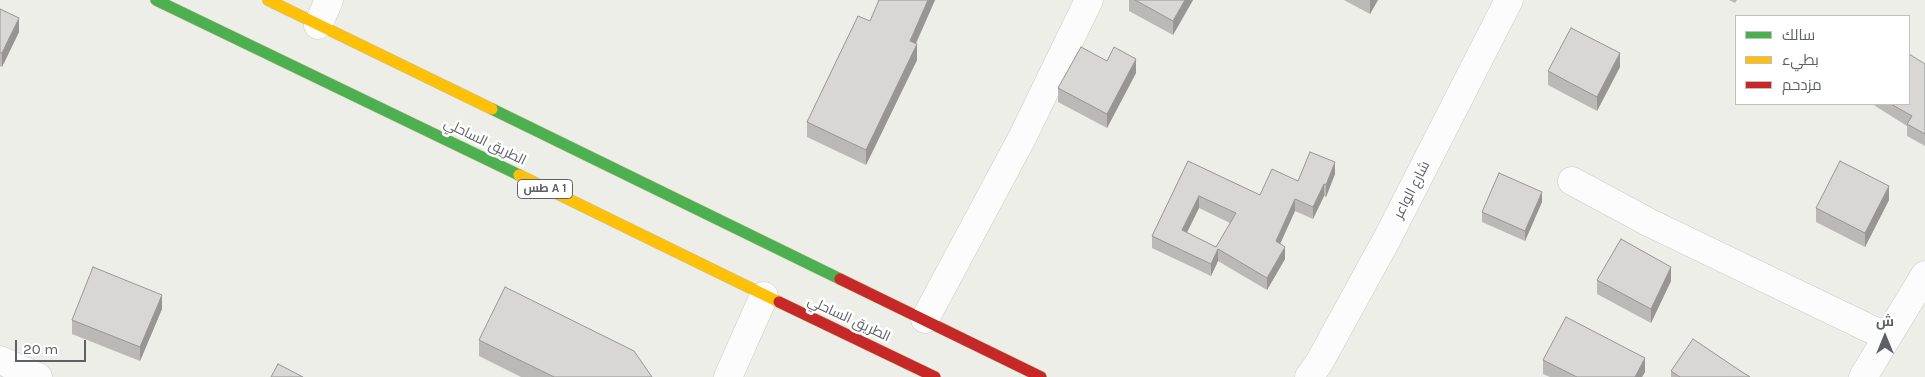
<!DOCTYPE html>
<meta charset="utf-8">
<style>
body{margin:0}
#map{position:relative;width:1925px;height:377px;overflow:hidden;background:#eeeee9;font-family:Karla,Cairo,sans-serif}
canvas{display:block}
.legend{position:absolute;left:1735px;top:15px;width:175px;height:90px;box-sizing:border-box;background:#fff;border:1px solid #bec0c2;margin:0;padding:6px 9px;list-style:none;font-size:15px;color:#5d6167}
.legend li{display:flex;align-items:center;gap:10px;height:25px}
.legend b{width:25px;border:1px solid #bec0c2}
.north{position:absolute;left:1860px;top:312px;width:50px;height:50px;-webkit-text-stroke:4px #fff;paint-order:stroke;rotate:0deg;font-size:14px;font-weight:700;line-height:20px;text-align:center;color:#5d6167}
.north::after{content:'';display:block;margin:auto;width:18px;height:22px;background:#5d6167;clip-path:polygon(50% 0,100% 100%,50% 72%,0 100%)}
.scale{position:absolute;left:15px;top:340px;width:71px;height:22px;box-sizing:border-box;border:2px solid #5d6167;border-top:0;padding-left:6px;font-size:15px;line-height:18px;white-space:nowrap;color:#5d6167;-webkit-text-stroke:4px #fff;paint-order:stroke}
</style>
<div id="map">
<canvas width="1925" height="377"></canvas>
<ul class="legend">
<li><b style="height:6px;background:#4caf50"></b>سالك</li>
<li><b style="height:6px;background:#ffc107"></b>بطيء</li>
<li><b style="height:6px;background:#c62828"></b>مزدحم</li>
</ul>
<div class="north">ش</div>
<div class="scale">20 m</div>
</div>
<script>
const c = document.querySelector('canvas').getContext('2d');
c.lineJoin = 'round';
const toPath = rows => new Path2D(rows.map(r => 'M' + r).join(''));
function stroke(path, color, width, dash) { c.strokeStyle = color; c.lineWidth = width; c.lineCap = dash ? 'butt' : 'round'; c.setLineDash(dash || []); c.stroke(path); }
function paint(path, color) { c.fillStyle = color; c.fill(path, 'evenodd'); }
function write(font, color, halo, rows, align = 'center') {
  c.font = font + ' Karla,Cairo,sans-serif'; c.lineWidth = 5; c.setLineDash([]); c.textBaseline = 'middle'; c.strokeStyle = halo; c.fillStyle = color; for (const [text, x, y, turn = 0] of rows) {
    c.save(); c.translate(x, y); c.rotate((+turn || 0) * Math.PI / 180); c.textAlign = isNaN(turn) ? turn : align; if (halo) c.strokeText(text, 0, 0); c.fillText(text, 0, 0); c.restore();
  }
}
const street = toPath([
 [318,25,329,0],
 [1572,181,1650,223,1887,337],
 [925,319,1022,138,1089,0],
 [0,360,38,377],
 [728,377,764,296],
 [1309,377,1319,363,1388,237,1509,0],
 [1863,377,1925,275]
]);
const fast = toPath([
 [156,0,519,175],
 [492,109,840,279]
]);
const slow = toPath([
 [268,0,492,109],
 [519,175,779,302]
]);
const jam = toPath([
 [840,279,1041,377],
 [779,302,935,377]
]);
const wall = toPath([
 [879,0,935,0,916,44,917,60,866,165,807,137,807,122,870,21],
 [1129,0,1193,0,1173,35,1129,11],
 [1344,0,1378,0,1370,14],
 [1729,0,1737,0,1735,3],
 [0,9,19,32,2,67,0,66],
 [1107,61,1136,73,1107,128,1058,102,1058,88],
 [1925,64,1925,146,1907,136,1907,126,1872,104,1909,104],
 [1620,67,1597,111,1548,85,1548,71],
 [1188,161,1260,195,1298,181,1335,174,1326,197,1324,196,1313,219,1295,211,1280,244,1285,259,1267,290,1218,261,1211,276,1152,248,1152,236],
 [1199,208,1230,223,1216,247,1187,233],
 [1889,200,1865,247,1816,222,1816,208],
 [1542,202,1525,241,1482,222,1482,212],
 [1597,280,1671,281,1651,323,1597,294],
 [162,309,140,361,72,334,72,320],
 [479,340,652,377,521,377,479,356],
 [1543,360,1645,372,1642,377,1550,377,1543,374],
 [1739,370,1750,377,1671,377,1671,371]
]);
const shadedWall = toPath([
 [928,0,935,0,910,56,910,41],
 [1185,0,1193,0,1173,35,1173,21],
 [1370,0,1378,0,1370,14],
 [19,18,19,32,2,67,2,53],
 [917,44,917,60,866,165,866,150],
 [1620,53,1620,67,1597,111,1597,97],
 [1136,59,1136,73,1107,128,1107,114],
 [1335,162,1335,174,1326,197,1326,185],
 [1324,184,1324,196,1313,219,1313,207],
 [1889,186,1889,200,1865,247,1865,233],
 [1542,192,1542,202,1525,241,1525,231],
 [1199,196,1199,208,1182,242,1182,230],
 [1295,199,1295,211,1276,253,1276,241],
 [1285,247,1285,259,1267,290,1267,278],
 [1218,249,1218,261,1211,276,1211,264],
 [1671,267,1671,281,1651,323,1651,309],
 [162,295,162,309,140,361,140,347],
 [1645,358,1645,372,1642,377,1635,377]
]);
const building = toPath([
 [879,0,928,0,910,41,917,44,866,150,807,122,858,16,870,21,879,0],
 [1135,0,1185,0,1173,21,1135,0],
 [0,9,19,18,2,53,0,53,0,9],
 [1571,28,1620,53,1597,97,1548,71,1571,28],
 [1081,47,1107,61,1114,47,1136,59,1107,114,1058,88,1081,47],
 [1909,54,1925,64,1925,134,1907,124,1912,116,1891,104,1909,104,1909,54],
 [1310,152,1335,162,1326,185,1324,184,1313,207,1295,199,1276,241,1285,247,1267,278,1218,249,1211,264,1152,236,1188,161,1260,195,1272,169,1298,181,1310,152],
 [1199,196,1236,213,1216,247,1182,230,1199,196],
 [1840,161,1889,186,1865,233,1816,208,1840,161],
 [1499,173,1542,192,1525,231,1482,212,1499,173],
 [1621,239,1671,267,1651,309,1597,280,1621,239],
 [93,267,162,295,140,347,72,320,93,267],
 [505,287,634,351,652,377,554,377,479,340,505,287],
 [1566,317,1645,358,1635,377,1577,377,1543,360,1566,317],
 [1693,339,1739,370,1750,377,1680,377,1671,371,1693,339],
 [278,364,303,377,271,377,278,364]
]);
const shields = [
 [545,189,55]
];
const shieldNames = [
 ["طس A 1",545,189]
];
const streetNames = [
 ["الطريق الساحلي",485,142,26],
 ["شارع الواعر",1412,190,-63],
 ["الطريق الساحلي",849,319,25]
];
stroke(street, '#cacbc9', 29);
stroke(fast, '#c7be95', 12);
stroke(slow, '#c7be95', 12);
stroke(jam, '#c7be95', 12);
stroke(street, '#fcfcfc', 28);
stroke(fast, '#4caf50', 11);
stroke(slow, '#ffc107', 11);
stroke(jam, '#c62828', 11);
paint(wall, '#bab9b6');
paint(shadedWall, '#979694');
paint(building, '#d8d7d4');
stroke(building, '#979694', 1);
for (const [x, y, w] of shields) { const box = new Path2D(); box.roundRect(x - w / 2, y - 9.5, w, 19, 4); c.fillStyle = '#fff'; c.fill(box); stroke(box, '#5d6167', 1); }
write('bold 12px', '#5d6167', null, shieldNames);
write('14px', '#5d6167', '#fff', streetNames);
</script>
